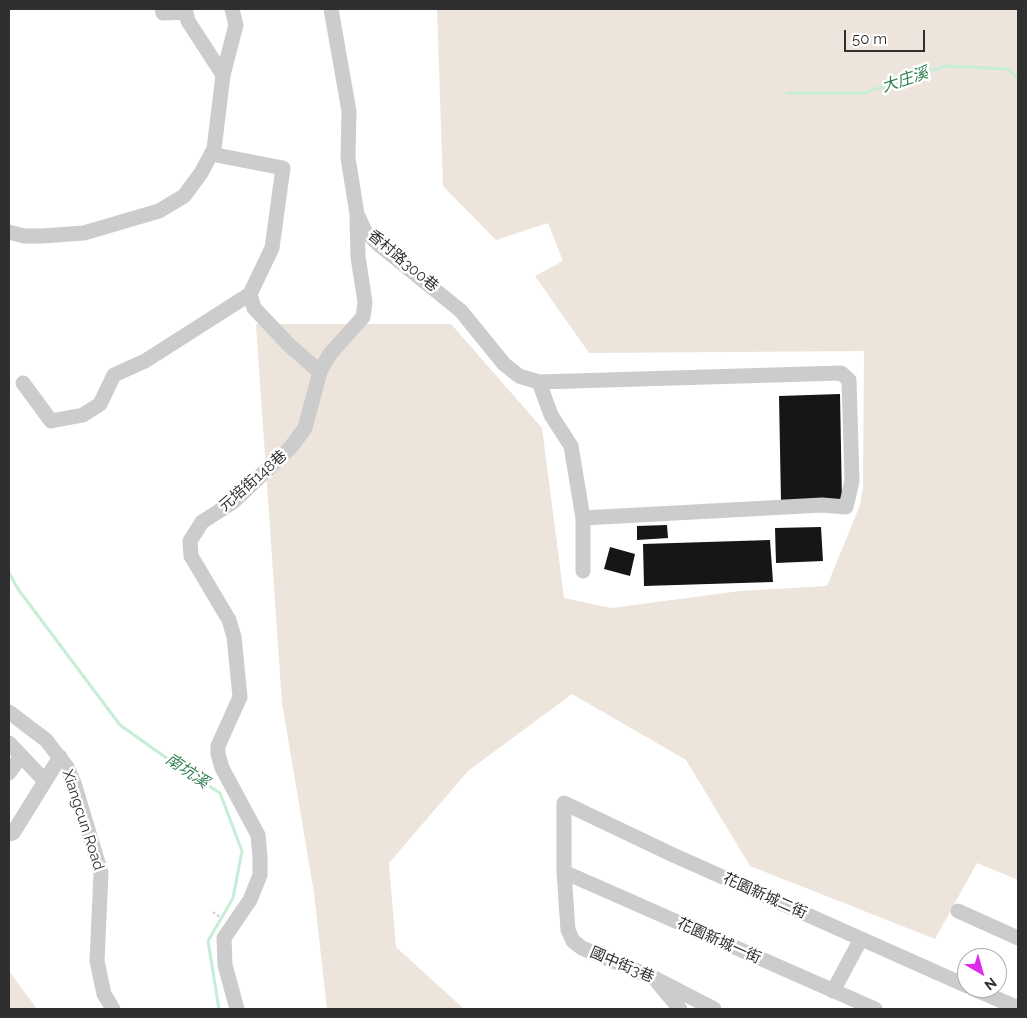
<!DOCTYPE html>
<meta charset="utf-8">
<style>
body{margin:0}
#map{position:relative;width:1027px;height:1018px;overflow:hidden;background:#fff;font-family:Raleway,sans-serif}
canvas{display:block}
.frame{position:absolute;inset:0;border:10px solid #2f2f2f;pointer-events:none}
.north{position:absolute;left:957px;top:948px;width:50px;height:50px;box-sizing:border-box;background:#fff;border:1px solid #acacac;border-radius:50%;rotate:142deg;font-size:14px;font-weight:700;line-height:20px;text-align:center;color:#2f2f2f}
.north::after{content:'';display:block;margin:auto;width:18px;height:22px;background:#dd2aed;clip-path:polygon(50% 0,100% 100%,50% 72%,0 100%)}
.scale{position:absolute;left:844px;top:30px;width:81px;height:22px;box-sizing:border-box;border:2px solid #2f2f2f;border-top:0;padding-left:6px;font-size:15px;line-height:18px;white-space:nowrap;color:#2f2f2f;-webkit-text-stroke:4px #fff;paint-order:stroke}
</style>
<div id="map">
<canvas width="1027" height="1018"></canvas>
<div class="frame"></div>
<div class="north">N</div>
<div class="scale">50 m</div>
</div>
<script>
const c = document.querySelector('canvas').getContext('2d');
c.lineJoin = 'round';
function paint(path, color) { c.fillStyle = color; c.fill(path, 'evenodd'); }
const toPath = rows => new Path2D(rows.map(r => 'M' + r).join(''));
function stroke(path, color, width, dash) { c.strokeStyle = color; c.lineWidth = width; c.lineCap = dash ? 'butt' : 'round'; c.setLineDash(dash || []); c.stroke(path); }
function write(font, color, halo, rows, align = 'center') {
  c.font = font + ' Raleway,"Noto Sans TC",sans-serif'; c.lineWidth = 5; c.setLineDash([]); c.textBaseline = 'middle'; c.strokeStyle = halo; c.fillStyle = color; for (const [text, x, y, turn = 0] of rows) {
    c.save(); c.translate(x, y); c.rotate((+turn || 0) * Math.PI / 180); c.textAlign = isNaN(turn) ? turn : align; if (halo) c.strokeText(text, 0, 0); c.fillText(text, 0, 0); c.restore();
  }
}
const green = toPath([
 [437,9,1018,9,1018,880,977,863,935,939,750,866,686,760,572,694,468,771,389,863,396,947,464,1009,327,1009,314,893,282,703,256,324,451,324,542,428,564,598,611,608,740,591,827,586,860,505,863,487,864,351,589,353,535,276,563,261,548,223,496,240,443,186],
 [9,971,37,1009,9,1009]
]);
const stream = toPath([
 [787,93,864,93,946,66,1009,69,1018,79],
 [9,573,18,589,120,725,179,767,220,793,242,851,233,898,208,941,219,1009]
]);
const building = toPath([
 [840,394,842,501,781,502,779,396],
 [667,525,668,538,637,540,637,526],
 [821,527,823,561,776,563,775,528],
 [770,540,773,582,644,586,643,544],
 [610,547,635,554,630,576,604,569]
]);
const path = toPath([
 [213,912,221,918]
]);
const minor = toPath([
 [162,9,163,13,186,12],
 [185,9,188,21,223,75],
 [331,9,349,111,348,158,357,214,365,231,378,244,461,311,504,364,519,376,539,382,841,373,849,380,852,481,846,507,822,505,583,518],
 [211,154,283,168,272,248,250,294,254,308,290,346,320,372],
 [9,232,24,236,42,236,84,233,159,211,184,196,201,173,214,149,223,75,236,25,232,9],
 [539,382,551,415,571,446,583,518,583,571],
 [23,383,51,421,83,415,100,404,114,375,145,361,250,294],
 [9,712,46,740,67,767,74,783,101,873,97,961,104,994,113,1009],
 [9,743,45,781],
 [9,773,21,756],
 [9,834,13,833,60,757],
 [564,872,875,1009],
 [958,911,1018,938],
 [658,983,680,1009],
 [972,988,1018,1008],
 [833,991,861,939],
 [237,1009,225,965,224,938,250,900,260,875,260,857,258,835,222,768,218,754,218,746,240,697,234,637,229,620,191,556,190,541,202,522,233,502,291,447,305,428,320,372,329,355,363,317,365,302,358,257,357,218],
 [714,1009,654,978,582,948,573,941,568,930,564,872,564,803,671,854,967,986]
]);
const streetNames = [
 ["香村路300巷",403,261,40],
 ["元培街148巷",253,481,-41],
 ["Xiangcun Road",83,820,72],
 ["花園新城二街",765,896,24],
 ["花園新城一街",719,941,24],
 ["國中街3巷",622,965,23]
];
const waterNames = [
 ["大庄溪",905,80,-18],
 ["南坑溪",187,771,34]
];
paint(green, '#ede4dc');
stroke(stream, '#c7edd6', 3);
paint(building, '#161616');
stroke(path, '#c6c6c6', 2, [2.5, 2.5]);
stroke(minor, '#ccc', 15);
write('15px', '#2f2f2f', '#fff', streetNames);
write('italic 16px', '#338151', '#fff', waterNames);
</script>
